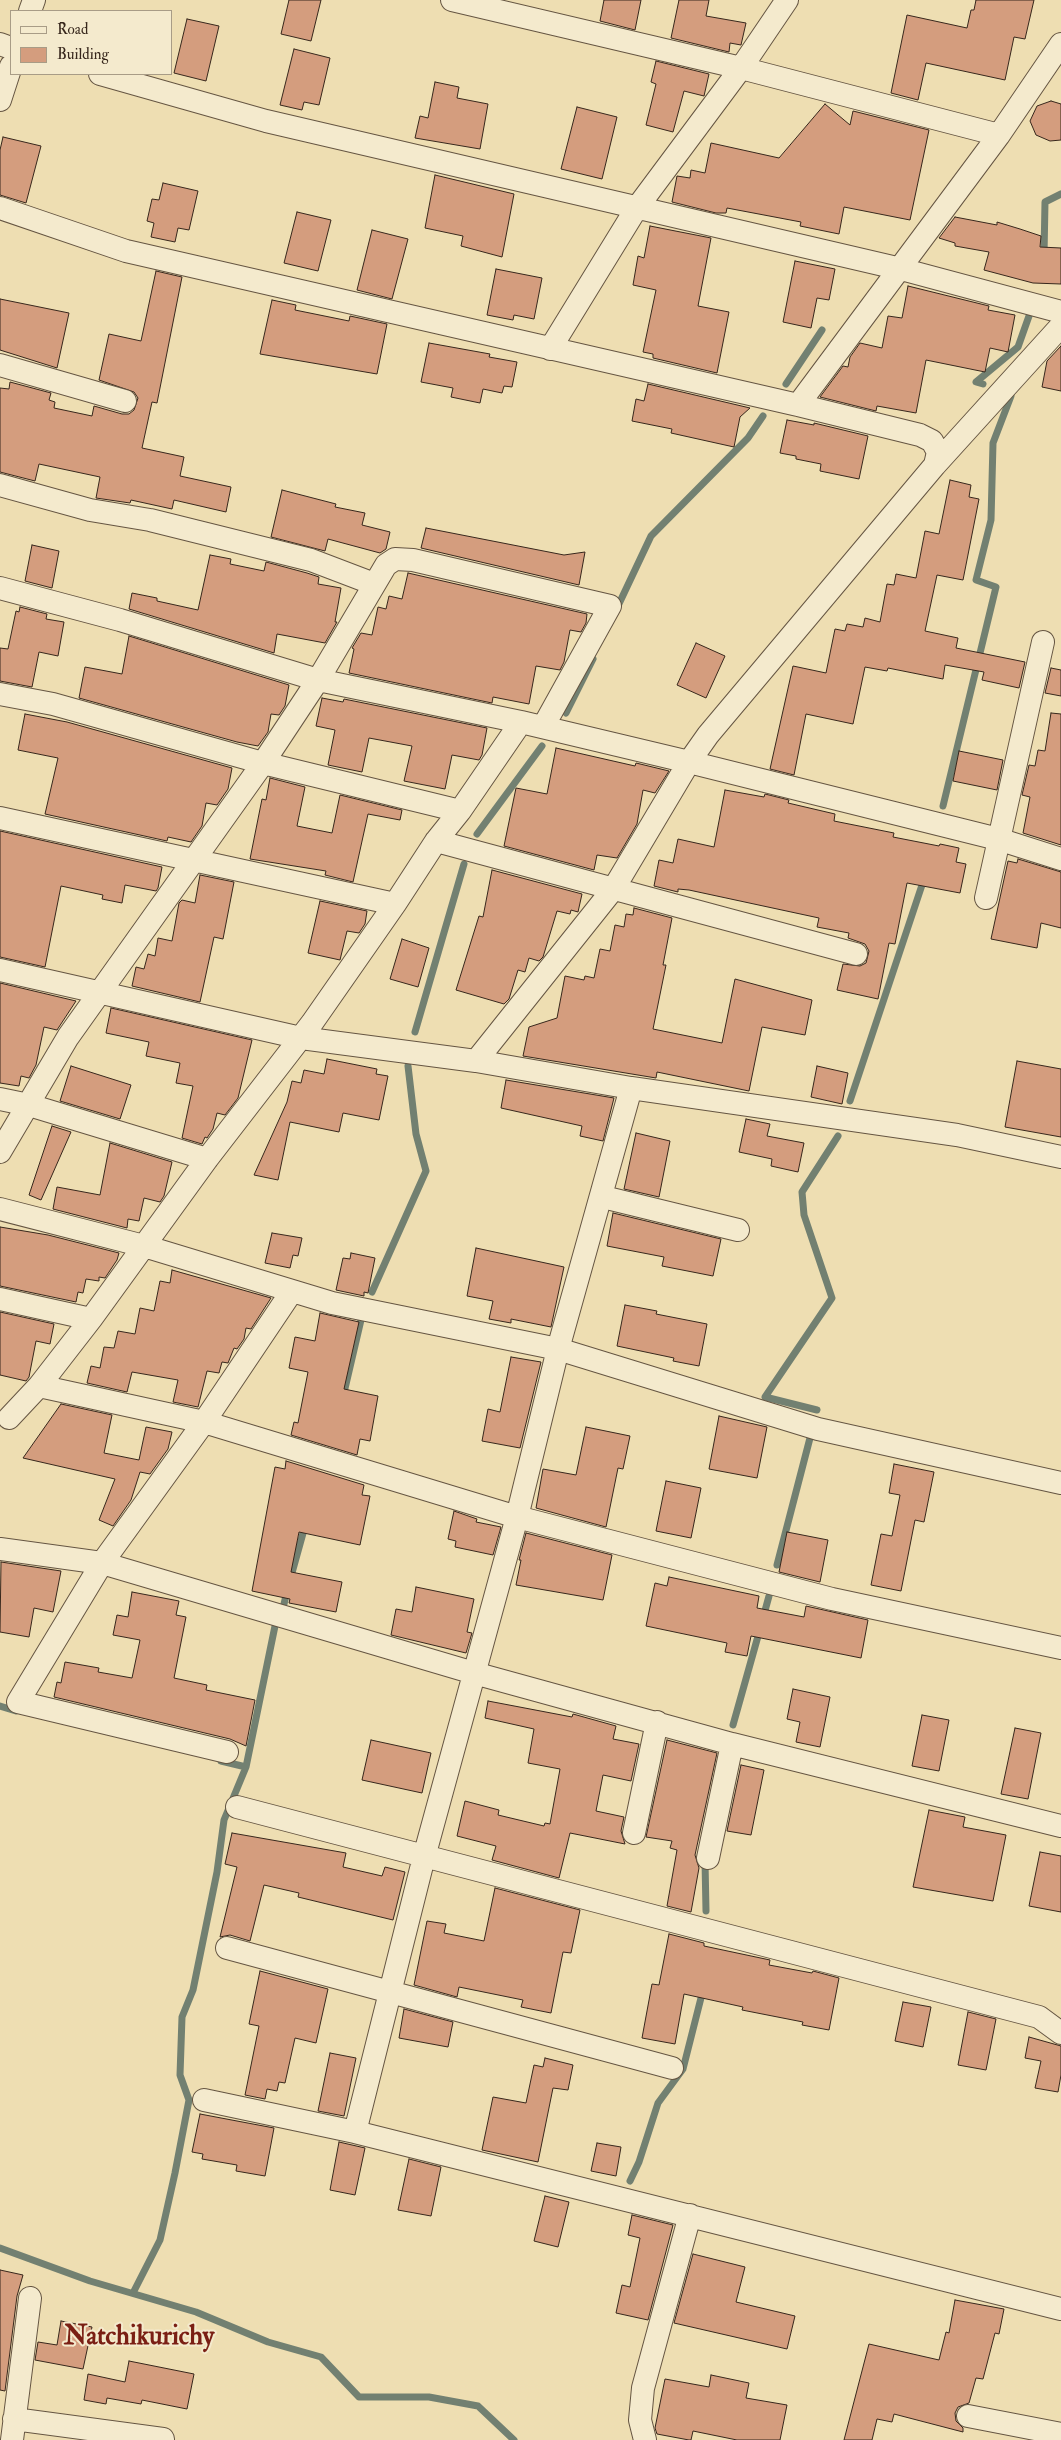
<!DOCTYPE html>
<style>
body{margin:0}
#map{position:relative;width:1061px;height:2440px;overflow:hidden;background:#eedeb2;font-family:"IM FELL Double Pica",serif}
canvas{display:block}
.legend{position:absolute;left:10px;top:10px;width:162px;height:65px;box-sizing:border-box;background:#f4eacd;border:1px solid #a89c86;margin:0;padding:6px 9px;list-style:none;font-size:15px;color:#37271c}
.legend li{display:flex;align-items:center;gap:10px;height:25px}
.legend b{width:25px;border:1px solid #a89c86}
</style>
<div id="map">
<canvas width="1061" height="2440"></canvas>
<ul class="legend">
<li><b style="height:6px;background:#f4eacd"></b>Road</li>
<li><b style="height:14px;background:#d49d7e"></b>Building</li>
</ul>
</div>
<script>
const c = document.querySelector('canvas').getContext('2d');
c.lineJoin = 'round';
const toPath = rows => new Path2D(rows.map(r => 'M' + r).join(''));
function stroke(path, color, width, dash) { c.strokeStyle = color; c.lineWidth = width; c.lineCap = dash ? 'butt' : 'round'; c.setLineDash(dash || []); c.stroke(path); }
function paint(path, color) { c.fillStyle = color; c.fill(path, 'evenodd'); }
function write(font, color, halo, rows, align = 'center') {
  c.font = font + ' "IM FELL Double Pica",serif'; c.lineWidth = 4; c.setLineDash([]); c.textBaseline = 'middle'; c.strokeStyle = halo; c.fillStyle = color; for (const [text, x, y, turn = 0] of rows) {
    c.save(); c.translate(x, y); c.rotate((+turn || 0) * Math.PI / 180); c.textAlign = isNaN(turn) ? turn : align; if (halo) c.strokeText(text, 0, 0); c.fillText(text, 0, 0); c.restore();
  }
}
const stream = toPath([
 [1044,255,1045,202,1061,194],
 [786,384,822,330],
 [983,384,976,382,1018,347,1029,316],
 [617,608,651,536,748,438,763,416],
 [566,713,593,659],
 [943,806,996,587,976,580,991,520,993,443,1011,396],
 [477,834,542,746],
 [415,1032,464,864],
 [850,1101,924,879],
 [372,1292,426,1171,416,1134,408,1066],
 [343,1397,361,1320],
 [817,1410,765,1397,832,1298,804,1215,802,1192,838,1136],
 [777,1565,810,1438],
 [290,1580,305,1526],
 [284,1604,287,1591],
 [763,1618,769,1596],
 [0,1706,16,1711],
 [733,1725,760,1629],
 [221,1761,246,1767,275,1626],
 [705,1861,706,1911],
 [630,2181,639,2162,658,2103,683,2069,703,1990],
 [0,2248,90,2281,196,2312,268,2342,321,2357,359,2397,429,2397,478,2406,514,2440],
 [133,2293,160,2240,175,2173,189,2100,180,2075,182,2017,193,1990,217,1872,224,1820,246,1767]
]);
const building = toPath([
 [289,0,321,0,311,41,281,34,289,0],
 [604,0,641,0,635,30,600,21,604,0],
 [679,0,709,0,706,16,746,23,741,45,730,43,729,52,671,38,679,0],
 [976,0,1034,0,1025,39,1014,37,1005,80,926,63,918,100,891,93,907,15,967,28,971,10,974,10,976,0],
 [187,19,219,26,206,81,174,73,187,19],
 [294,49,330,58,319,105,304,102,302,110,280,105,294,49],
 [656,61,709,74,704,96,684,91,673,132,646,125,656,84,651,82,656,61],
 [435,82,459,87,457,98,488,104,480,149,415,138,420,116,428,118,435,82],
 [1051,101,1061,104,1061,140,1050,141,1036,135,1030,121,1037,106,1051,101],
 [825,104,850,125,853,111,929,130,910,220,844,207,839,234,800,226,801,222,727,208,726,213,716,213,672,202,677,176,690,178,691,170,705,173,711,143,779,158,825,104],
 [577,107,617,117,602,179,561,169,577,107],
 [3,137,41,146,26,203,0,195,0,150,3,137],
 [435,175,514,194,502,257,461,246,463,236,425,228,435,175],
 [163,183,198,191,189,230,178,228,175,242,151,237,154,223,147,221,152,199,159,200,163,183],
 [297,212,331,220,318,271,284,263,297,212],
 [955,217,997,225,997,222,1020,229,1041,236,1040,247,1061,248,1061,284,1033,283,984,270,989,252,955,246,955,243,939,238,955,217],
 [650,226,711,238,698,306,729,312,717,373,653,358,653,354,643,352,656,290,633,285,638,256,644,258,650,226],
 [372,230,408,239,392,299,357,290,372,230],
 [795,261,835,269,829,300,817,298,811,328,783,322,795,261],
 [496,269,542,278,534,319,514,315,513,320,487,315,496,269],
 [156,271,182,277,157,403,152,402,142,448,184,457,180,476,231,487,226,512,174,500,172,509,131,500,130,503,96,498,100,477,39,464,35,481,0,472,0,388,9,389,10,382,51,393,49,400,55,402,54,408,92,416,94,406,122,414,129,414,134,410,138,398,134,392,99,380,109,334,141,341,156,271],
 [908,286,989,306,988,310,1015,315,1008,352,990,348,985,372,926,360,916,413,877,406,876,411,820,397,843,366,848,367,850,357,860,343,882,348,888,316,902,318,908,286],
 [0,299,69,313,57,368,0,350,0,299],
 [272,300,296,305,295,310,349,321,350,316,387,324,377,374,260,354,272,300],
 [429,343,490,354,489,357,517,362,512,387,504,386,502,393,483,389,480,403,451,397,453,388,421,382,429,343],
 [1061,346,1061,391,1042,387,1047,361,1061,346],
 [648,384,750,408,740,417,734,447,671,433,672,429,632,421,636,399,644,401,648,384],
 [787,420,814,425,814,423,868,436,859,479,820,471,821,464,796,459,796,456,780,453,787,420],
 [950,480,971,485,969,497,979,499,963,580,937,575,925,631,958,638,956,648,1025,662,1019,688,982,680,984,672,945,665,943,679,888,668,887,671,865,667,853,724,806,714,794,775,770,769,793,666,826,673,835,629,845,631,847,624,863,627,865,618,880,622,887,584,894,585,896,574,916,578,925,531,939,534,950,480],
 [282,490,336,504,335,507,365,513,362,525,390,532,386,549,380,553,328,539,325,551,271,537,282,490],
 [426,528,564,555,585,552,579,585,421,548,426,528],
 [32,545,59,551,52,588,25,581,32,545],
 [210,555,231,559,230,564,264,571,266,562,307,573,319,577,318,584,341,588,335,622,337,622,325,643,277,634,274,653,129,609,132,593,157,598,157,601,198,610,210,555],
 [408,573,587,614,586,623,581,632,570,630,564,662,560,670,536,666,529,704,493,697,492,703,349,673,354,649,352,648,361,633,372,635,378,607,386,609,389,596,402,599,408,573],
 [20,607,47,614,46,619,64,622,58,656,39,652,32,687,0,681,0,648,8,649,16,611,19,612,20,607],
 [129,636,289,685,285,706,279,715,271,714,268,732,258,746,237,742,79,698,85,667,122,674,129,636],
 [696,643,725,656,706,698,677,685,696,643],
 [1051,668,1061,670,1061,696,1045,693,1051,668],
 [322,698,343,702,344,699,487,728,482,755,479,760,452,755,445,789,404,781,412,746,369,738,362,772,328,765,335,730,316,726,322,698],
 [1051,713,1061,714,1061,845,1023,833,1030,797,1022,795,1029,765,1035,766,1038,750,1045,751,1051,713],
 [25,714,67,722,232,768,228,789,217,805,206,803,202,826,191,842,168,837,167,841,45,814,58,758,18,750,25,714],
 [556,748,635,766,636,763,669,771,655,793,643,790,637,824,617,858,597,855,594,870,504,846,516,788,547,794,556,748],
 [959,751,1003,760,997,790,953,781,959,751],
 [270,778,305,787,297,826,332,833,340,795,402,810,400,820,368,814,353,882,325,875,326,871,250,859,262,799,266,800,270,778],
 [725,790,764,797,765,794,789,800,788,803,835,814,834,821,894,833,893,837,939,846,940,844,959,848,956,862,966,864,960,893,907,883,895,944,889,943,878,999,837,990,843,964,860,966,866,963,869,951,865,944,848,938,849,933,817,927,819,918,689,890,678,889,678,892,654,886,659,860,673,863,678,839,714,847,725,790],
 [0,831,162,867,158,888,156,891,125,885,122,903,102,899,103,895,61,886,45,967,0,957,0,831],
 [1018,859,1061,872,1061,928,1041,923,1037,948,991,939,1008,861,1017,863,1018,859],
 [492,870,582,894,578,912,571,910,570,914,557,911,543,957,539,961,529,958,525,972,518,970,509,999,504,1004,456,990,479,916,483,917,492,870],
 [200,875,234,882,223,939,214,937,200,1002,132,986,136,967,144,969,148,954,155,956,158,938,172,941,179,903,182,900,195,903,200,875],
 [320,901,367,911,365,924,359,933,347,931,340,960,308,953,320,901],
 [634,908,672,918,663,965,666,965,653,1029,722,1043,735,979,812,1000,805,1035,762,1027,749,1091,657,1072,656,1078,523,1056,529,1027,557,1018,565,976,584,980,585,976,594,978,600,949,610,951,615,925,624,927,626,914,633,915,634,908],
 [402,939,429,948,418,987,390,979,402,939],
 [0,983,76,1001,57,1030,44,1027,36,1065,29,1078,21,1076,19,1086,0,1083,0,983],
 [111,1008,252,1040,238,1098,225,1115,217,1113,213,1129,207,1138,205,1137,202,1144,182,1138,193,1086,176,1083,180,1063,146,1056,149,1042,106,1033,111,1008],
 [327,1059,377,1069,376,1074,388,1076,379,1120,343,1113,339,1132,290,1122,278,1180,254,1175,287,1102,292,1081,301,1083,304,1070,324,1074,327,1059],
 [1017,1061,1061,1069,1061,1137,1005,1127,1017,1061],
 [71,1066,131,1085,120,1119,60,1101,71,1066],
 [817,1066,848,1073,842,1104,811,1097,817,1066],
 [506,1080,614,1098,603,1141,580,1136,582,1126,501,1108,506,1080],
 [746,1119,770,1124,767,1136,804,1143,798,1172,771,1166,772,1159,739,1152,746,1119],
 [52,1126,71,1132,41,1200,29,1195,52,1126],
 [636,1133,670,1141,659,1197,624,1189,636,1133],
 [110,1143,172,1162,164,1196,160,1202,144,1198,139,1221,128,1219,127,1228,53,1209,57,1187,100,1195,110,1143],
 [613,1213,721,1239,713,1276,662,1266,664,1257,607,1246,613,1213],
 [0,1227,48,1235,119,1253,117,1260,105,1278,99,1277,99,1281,86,1279,83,1293,78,1292,76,1302,0,1286,0,1227],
 [272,1233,302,1238,298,1256,293,1255,290,1268,265,1263,272,1233],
 [476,1248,564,1267,551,1327,511,1319,511,1323,489,1319,493,1301,467,1296,476,1248],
 [351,1253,375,1258,368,1293,364,1292,364,1296,336,1290,343,1258,350,1259,351,1253],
 [172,1270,271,1298,251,1329,246,1328,244,1339,237,1349,234,1348,228,1363,222,1362,219,1373,207,1371,198,1407,173,1402,178,1380,132,1372,127,1392,87,1383,91,1366,100,1368,104,1347,114,1348,118,1331,135,1334,140,1308,154,1311,160,1281,170,1283,172,1270],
 [625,1305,657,1311,656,1314,707,1324,699,1366,673,1361,674,1358,617,1346,625,1305],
 [0,1312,54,1324,50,1344,36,1341,29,1377,26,1381,0,1375,0,1312],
 [320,1313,359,1322,344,1389,378,1396,370,1441,360,1439,357,1455,291,1435,294,1422,298,1423,308,1372,289,1368,295,1337,315,1341,320,1313],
 [511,1357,541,1362,520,1448,482,1441,488,1409,500,1412,511,1357],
 [61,1404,112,1415,104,1453,139,1460,146,1427,172,1432,168,1449,150,1474,140,1472,131,1500,113,1526,99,1520,115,1479,23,1458,61,1404],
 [719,1416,767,1427,757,1478,709,1469,719,1416],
 [586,1427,630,1436,623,1469,618,1468,606,1527,536,1508,543,1469,576,1475,586,1427],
 [286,1461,364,1485,362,1495,370,1496,360,1545,299,1532,291,1572,342,1582,336,1612,289,1603,290,1599,252,1591,275,1467,285,1469,286,1461],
 [894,1464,934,1472,924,1522,915,1520,901,1591,871,1585,881,1534,892,1536,900,1495,889,1493,894,1464],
 [666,1481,701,1488,691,1538,656,1531,666,1481],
 [454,1511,477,1519,476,1522,501,1527,493,1555,455,1547,456,1541,448,1539,454,1511],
 [787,1532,828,1540,820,1582,779,1572,787,1532],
 [526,1533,612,1555,603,1600,516,1585,521,1560,519,1560,526,1533],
 [1,1562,61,1571,53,1612,34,1608,29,1637,0,1632,1,1562],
 [669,1577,759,1596,757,1608,804,1617,806,1606,868,1620,861,1658,751,1636,747,1656,725,1652,727,1643,646,1626,655,1583,667,1586,669,1577],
 [416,1587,474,1599,467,1632,472,1633,466,1653,391,1635,396,1609,412,1612,416,1587],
 [132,1592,179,1601,176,1615,186,1617,174,1678,207,1685,206,1690,255,1700,246,1746,230,1739,54,1697,57,1682,61,1683,65,1662,99,1668,98,1672,132,1678,140,1640,113,1635,117,1615,128,1617,132,1592],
 [793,1689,830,1697,820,1747,796,1742,800,1722,787,1719,793,1689],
 [488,1701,572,1717,573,1714,616,1726,613,1739,639,1744,631,1781,603,1775,596,1811,624,1817,621,1831,625,1844,570,1833,559,1878,492,1860,496,1846,457,1836,465,1801,499,1810,498,1815,544,1826,545,1823,550,1824,560,1769,528,1763,534,1729,485,1718,488,1701],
 [922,1715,949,1720,939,1771,912,1766,922,1715],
 [1015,1728,1041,1733,1028,1799,1001,1794,1015,1728],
 [371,1740,431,1753,422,1793,362,1780,371,1740],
 [667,1740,717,1753,695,1855,699,1868,691,1912,667,1906,677,1850,670,1848,672,1841,646,1837,667,1740],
 [741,1765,764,1770,751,1835,727,1831,741,1765],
 [929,1810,965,1817,963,1827,1006,1835,993,1901,913,1887,929,1810],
 [232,1833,346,1853,343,1867,382,1876,385,1867,405,1872,393,1920,298,1897,299,1893,264,1885,250,1941,230,1935,220,1937,237,1867,225,1864,232,1833],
 [1040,1852,1061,1856,1061,1912,1029,1906,1040,1852],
 [495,1888,580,1910,571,1953,563,1952,551,2013,521,2007,523,2000,459,1987,457,1997,414,1985,427,1921,446,1924,444,1933,484,1941,495,1888],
 [669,1934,704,1943,704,1946,770,1960,769,1965,812,1973,813,1971,839,1978,829,2030,802,2025,803,2022,742,2010,743,2007,684,1994,675,2044,642,2038,652,1984,659,1985,669,1934],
 [260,1971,328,1989,316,2043,295,2038,285,2083,279,2082,277,2091,267,2089,265,2099,245,2095,259,2026,249,2024,260,1971],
 [903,2002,931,2007,923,2047,895,2041,903,2002],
 [404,2009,453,2022,448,2047,399,2038,404,2009],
 [968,2012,996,2019,986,2070,958,2065,968,2012],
 [1029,2037,1061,2046,1061,2075,1058,2092,1035,2088,1041,2061,1025,2058,1029,2037],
 [330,2053,356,2058,344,2116,318,2111,330,2053],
 [545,2058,573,2065,568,2090,553,2088,538,2162,482,2150,493,2097,526,2103,534,2065,543,2067,545,2058],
 [200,2114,274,2128,265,2176,236,2171,237,2165,202,2159,203,2154,192,2152,200,2114],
 [339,2142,365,2148,355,2195,330,2190,339,2142],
 [597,2143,621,2147,616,2176,591,2171,597,2143],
 [409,2159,441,2167,431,2216,398,2210,409,2159],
 [545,2196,569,2202,558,2247,534,2241,545,2196],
 [632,2215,673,2225,648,2320,616,2313,622,2285,630,2287,640,2238,628,2235,632,2215],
 [693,2254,745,2267,736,2302,795,2316,787,2349,674,2323,693,2254],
 [0,2270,23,2275,17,2296,5,2391,0,2390,0,2270],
 [955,2300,1004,2309,999,2334,995,2333,983,2379,976,2378,969,2403,958,2407,955,2413,956,2421,963,2428,963,2432,894,2414,892,2422,877,2419,872,2440,844,2440,869,2344,939,2360,946,2332,949,2333,955,2300],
 [61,2321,92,2327,83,2369,35,2360,38,2342,57,2345,61,2321],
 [129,2361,194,2374,187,2409,142,2400,141,2404,107,2398,106,2404,84,2400,88,2374,125,2382,129,2361],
 [711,2375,749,2383,746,2398,787,2405,780,2440,737,2440,693,2431,691,2440,689,2440,657,2434,655,2428,665,2379,709,2387,711,2375]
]);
const minor = toPath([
 [452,0,741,68,999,135],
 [30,11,34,0],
 [0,44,11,48],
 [100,74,266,121,901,269,1061,312],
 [0,100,11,66],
 [0,208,126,251,798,405,920,435,932,441,938,452,935,465,708,735,689,762,614,888,476,1061],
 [550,349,636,209,741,68,787,0],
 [0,365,125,401],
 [798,405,999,135,1061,44],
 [935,465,1061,326],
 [0,485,90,510,150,520,311,560,374,584],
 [0,588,120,620,318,680,521,722,689,762,998,839,1061,859],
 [0,694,53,704,263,763,460,811],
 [0,818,395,904],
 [436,841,856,954],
 [986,898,1043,642],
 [0,970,301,1038,476,1061,631,1088],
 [0,1099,29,1105,207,1159],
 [0,1152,68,1037,263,763,318,680,386,565,395,559,413,560,610,606,543,727],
 [1061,1157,957,1135,631,1088,558,1349,517,1517,424,1857,355,2132,1061,2309],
 [603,1197,738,1230],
 [0,1209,144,1246,332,1303,558,1349,818,1429,1061,1483],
 [0,1299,91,1319],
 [39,1386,204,1422,517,1517,832,1599,1061,1648],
 [9,1418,39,1386,91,1319,207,1159,312,1023,395,904,436,841,460,811,521,722],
 [0,1549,102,1563,474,1673,732,1744,1061,1826],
 [227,1752,18,1702,102,1563,204,1422,292,1291],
 [237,1807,1039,2017,1061,2033],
 [634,1833,657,1722],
 [708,1858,732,1744],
 [227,1948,672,2068],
 [204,2100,355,2132],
 [968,2416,1061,2434],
 [14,2419,163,2439],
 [12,2440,30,2298],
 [645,2440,640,2420,643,2388,690,2215]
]);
const districtNames = [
 ["Natchikurichy",139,2338]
];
stroke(stream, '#728071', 7);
paint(building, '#d49d7e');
stroke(building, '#37271c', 1);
stroke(minor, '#655542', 24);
stroke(minor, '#f4eacd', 22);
write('bold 26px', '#7a1f14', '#f4eacd', districtNames);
</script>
